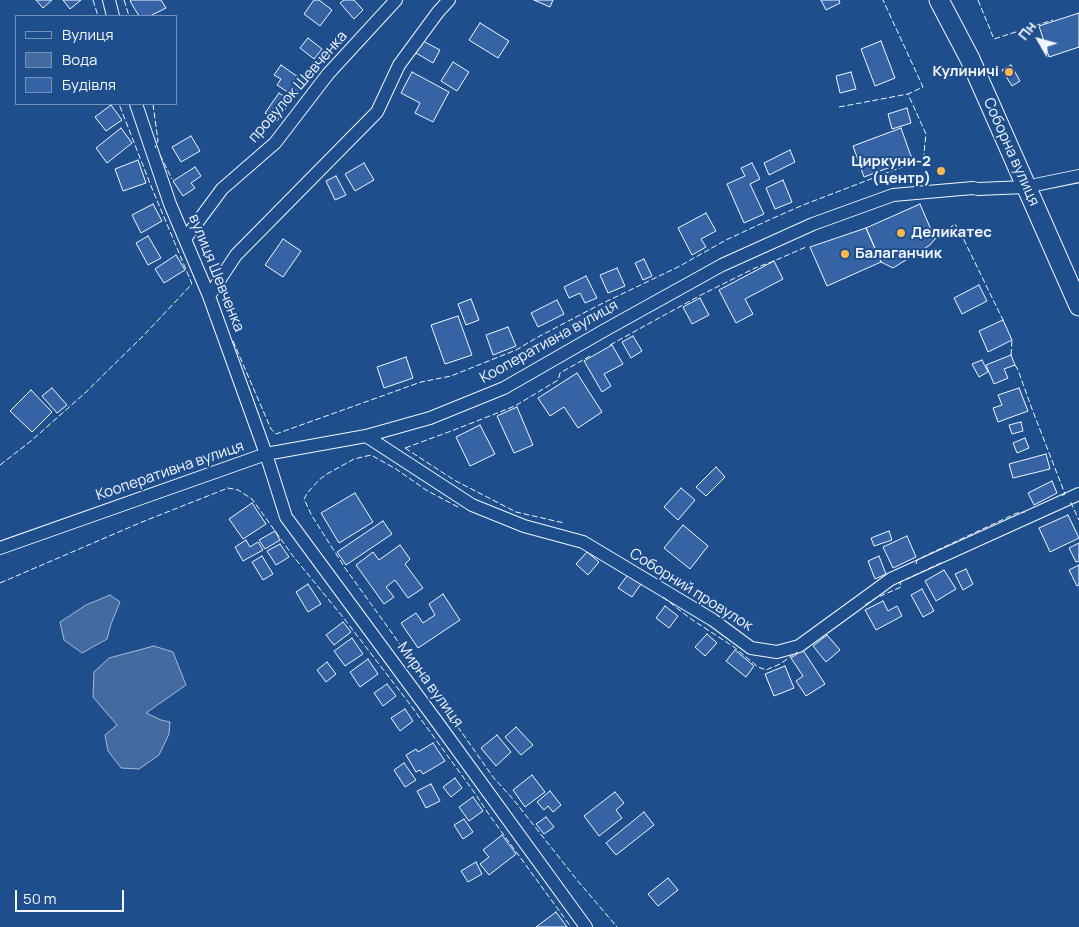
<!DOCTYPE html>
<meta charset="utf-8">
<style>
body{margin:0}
#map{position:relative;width:1079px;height:927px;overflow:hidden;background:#1f4e8c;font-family:Manrope,sans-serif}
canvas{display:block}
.legend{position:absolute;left:15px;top:15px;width:162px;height:90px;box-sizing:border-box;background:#1f4e8c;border:1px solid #7391ba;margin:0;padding:6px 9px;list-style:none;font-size:15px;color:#f2f6ff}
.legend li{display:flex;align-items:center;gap:10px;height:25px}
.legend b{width:25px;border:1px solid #7391ba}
.north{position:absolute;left:1014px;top:15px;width:50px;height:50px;-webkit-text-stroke:4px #1f4e8c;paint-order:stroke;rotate:308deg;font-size:14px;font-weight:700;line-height:20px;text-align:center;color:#f2f6ff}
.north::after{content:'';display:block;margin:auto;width:18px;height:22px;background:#f2f6ff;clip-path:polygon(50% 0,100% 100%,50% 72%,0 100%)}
.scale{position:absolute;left:15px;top:890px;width:109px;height:22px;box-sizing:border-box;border:2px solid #f2f6ff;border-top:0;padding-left:6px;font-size:15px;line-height:18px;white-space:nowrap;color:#f2f6ff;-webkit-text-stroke:4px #1f4e8c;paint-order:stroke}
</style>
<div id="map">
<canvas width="1079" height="927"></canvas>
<ul class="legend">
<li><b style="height:6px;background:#1f4e8c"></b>Вулиця</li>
<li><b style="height:14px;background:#446ba0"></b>Вода</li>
<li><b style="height:14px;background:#3563a3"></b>Будівля</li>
</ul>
<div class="north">Пн</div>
<div class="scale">50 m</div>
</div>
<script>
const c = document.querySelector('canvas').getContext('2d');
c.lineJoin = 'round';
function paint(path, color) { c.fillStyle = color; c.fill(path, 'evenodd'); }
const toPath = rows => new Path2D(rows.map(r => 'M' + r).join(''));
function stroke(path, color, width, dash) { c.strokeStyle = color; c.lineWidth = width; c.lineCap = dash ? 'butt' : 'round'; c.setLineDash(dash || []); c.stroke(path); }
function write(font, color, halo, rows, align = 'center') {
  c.font = font + ' Manrope,sans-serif'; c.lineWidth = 4; c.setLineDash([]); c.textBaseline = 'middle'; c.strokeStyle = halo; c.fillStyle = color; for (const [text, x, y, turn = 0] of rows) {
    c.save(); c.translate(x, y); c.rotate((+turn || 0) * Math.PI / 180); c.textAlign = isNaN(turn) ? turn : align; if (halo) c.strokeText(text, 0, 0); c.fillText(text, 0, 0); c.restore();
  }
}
const water = toPath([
 [110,595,120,602,111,624,107,639,82,653,64,640,60,622,86,605,110,595],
 [154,646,173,652,186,685,146,713,161,720,170,722,169,734,159,755,139,769,121,768,108,751,105,735,117,725,93,697,94,672,109,658,154,646]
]);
const building = toPath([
 [36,0,52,0,43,8,36,0],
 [63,0,81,0,70,9,63,0],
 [131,0,161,0,166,8,150,16,139,16,130,1,131,0],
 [314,0,319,0,332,10,320,26,304,14,314,0],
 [344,0,354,0,363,10,354,19,340,3,344,0],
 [534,0,553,0,550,7,534,0],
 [821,0,839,0,840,3,826,10,821,0],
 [1079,13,1079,47,1049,57,1039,26,1079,13],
 [480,23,509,41,498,58,469,40,480,23],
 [308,38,322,49,314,59,300,48,308,38],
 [423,41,440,50,433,63,416,53,423,41],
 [881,41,895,78,875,86,861,49,881,41],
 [453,62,469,72,457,91,441,81,453,62],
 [281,65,305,82,295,97,277,85,281,79,274,75,281,65],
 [1011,65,1020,81,1012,86,1002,70,1011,65],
 [412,72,449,92,433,122,415,113,420,103,401,93,412,72],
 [851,72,856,89,840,93,836,76,851,72],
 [279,93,291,101,277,121,265,113,279,93],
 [111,105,122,120,106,131,95,117,111,105],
 [907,108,911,123,892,129,888,114,907,108],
 [121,128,132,143,107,163,96,148,121,128],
 [901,128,912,159,864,177,853,146,901,128],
 [191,136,200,151,181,162,172,147,191,136],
 [790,150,795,162,769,175,764,163,790,150],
 [138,160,146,183,123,191,115,169,138,160],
 [364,163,374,180,355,191,345,174,364,163],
 [752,163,760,179,750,184,764,214,744,223,727,184,745,176,741,168,752,163],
 [195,167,201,176,191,183,195,188,183,196,173,181,195,167],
 [336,176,346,195,335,200,326,181,336,176],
 [783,180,792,202,775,209,766,188,783,180],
 [153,204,162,221,141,233,132,215,153,204],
 [920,204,935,239,930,245,893,268,881,262,866,228,920,204],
 [706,213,716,231,701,239,706,247,692,255,678,228,706,213],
 [866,228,881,262,827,286,810,247,866,228],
 [148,236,161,258,148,265,136,243,148,236],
 [283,239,301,251,283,277,265,265,283,239],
 [176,255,185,270,164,283,155,269,176,255],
 [644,259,652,276,643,280,635,263,644,259],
 [774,261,783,279,745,299,753,314,736,323,719,290,774,261],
 [617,268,625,286,608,293,600,275,617,268],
 [586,276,597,298,585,303,580,293,569,298,564,287,586,276],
 [979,285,987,301,962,314,954,298,979,285],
 [700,298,709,315,692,324,683,307,700,298],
 [471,299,479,320,466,325,458,304,471,299],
 [557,300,564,314,538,327,531,313,557,300],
 [458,316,472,355,445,364,431,325,458,316],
 [1003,320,1012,340,988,352,979,331,1003,320],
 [508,327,516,346,493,355,486,335,508,327],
 [633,336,642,351,631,358,622,342,633,336],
 [612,345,623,364,604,374,611,386,602,392,584,361,612,345],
 [1011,355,1015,365,1004,369,1008,378,994,384,986,365,1011,355],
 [406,357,413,378,384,388,377,367,406,357],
 [982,360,988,372,979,377,972,364,982,360],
 [577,373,602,412,578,428,564,407,550,416,538,398,577,373],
 [52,388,67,405,57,413,42,396,52,388],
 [1019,388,1028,411,998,422,993,408,1002,405,998,395,1019,388],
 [31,390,52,412,32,432,10,411,31,390],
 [517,407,533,445,514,453,497,416,517,407],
 [1021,422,1023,431,1012,434,1009,425,1021,422],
 [480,425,495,454,470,466,456,437,480,425],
 [1025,438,1029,448,1017,453,1013,443,1025,438],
 [1046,454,1050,469,1013,478,1009,464,1046,454],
 [716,467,725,477,706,496,696,487,716,467],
 [1052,481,1057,493,1034,505,1028,493,1052,481],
 [681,488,695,500,678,520,664,507,681,488],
 [355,493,373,522,339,543,321,513,355,493],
 [252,503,266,524,243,539,229,519,252,503],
 [1068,515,1079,538,1050,552,1039,528,1068,515],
 [383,521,392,534,346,565,337,552,383,521],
 [683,525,708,546,690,569,664,548,683,525],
 [275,531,280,540,265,549,259,540,275,531],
 [889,531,892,540,874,546,871,538,889,531],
 [907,536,916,557,893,568,883,547,907,536],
 [246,540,250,547,258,542,263,550,243,561,235,547,246,540],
 [1079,543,1079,561,1076,562,1069,548,1079,543],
 [280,544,289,557,276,565,267,551,280,544],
 [400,545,410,559,405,564,423,588,408,598,395,580,386,587,394,597,384,604,356,565,373,552,379,560,400,545],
 [587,552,599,562,588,575,576,564,587,552],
 [262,556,273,574,263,580,252,562,262,556],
 [879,556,886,574,875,579,868,561,879,556],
 [1079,565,1079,585,1077,586,1069,570,1079,565],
 [966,569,973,584,963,590,955,574,966,569],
 [944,570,956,589,936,601,925,581,944,570],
 [630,572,643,581,632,597,618,588,630,572],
 [308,584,321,604,308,612,296,592,308,584],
 [922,589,934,611,923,617,911,595,922,589],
 [443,594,460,620,418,648,401,623,416,613,423,623,435,615,429,604,443,594],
 [883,601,888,611,897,606,902,616,876,630,865,610,883,601],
 [665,606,678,616,669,628,656,618,665,606],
 [343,622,351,632,334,645,326,635,343,622],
 [707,634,717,643,705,656,695,647,707,634],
 [827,635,840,650,826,662,813,646,827,635],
 [352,638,363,654,345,666,334,651,352,638],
 [735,650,754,666,746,677,726,661,735,650],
 [803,650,825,684,806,696,796,681,803,676,791,658,803,650],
 [368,659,378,674,360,687,350,672,368,659],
 [327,662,336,674,326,682,317,670,327,662],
 [785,666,794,688,774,696,765,674,785,666],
 [387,684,396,696,383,706,374,693,387,684],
 [405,709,413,721,400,731,391,718,405,709],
 [516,727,533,745,521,755,505,737,516,727],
 [497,735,511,752,496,766,481,748,497,735],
 [433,743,445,761,423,774,420,770,416,772,406,755,416,749,418,752,433,743],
 [404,763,416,780,405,787,394,770,404,763],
 [532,775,545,792,525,807,513,790,532,775],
 [455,778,462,788,451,797,443,787,455,778],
 [431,784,440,801,426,808,417,791,431,784],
 [550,791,561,805,553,812,548,806,544,810,537,802,550,791],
 [615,792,624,803,616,810,622,818,599,836,584,816,615,792],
 [473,797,483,811,469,821,459,807,473,797],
 [644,812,654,825,616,855,606,843,644,812],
 [546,817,554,827,544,834,536,824,546,817],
 [464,819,473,832,463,839,454,825,464,819],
 [502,835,516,854,489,875,480,864,489,857,483,850,502,835],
 [476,862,482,874,468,882,461,871,476,862],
 [668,878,678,890,658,906,648,894,668,878],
 [556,912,567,927,536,927,556,912]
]);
const street = toPath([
 [109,0,113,16],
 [136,104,170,204,209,296,266,454,286,517,440,726,586,927],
 [185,239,222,189,275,143,328,74,396,0],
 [209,296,236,255,377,112,399,65,438,12,449,0],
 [366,436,472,505,524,526,583,542,713,620,751,648,777,652,799,646,891,579,1079,494],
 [0,548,266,454,366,436,430,418,504,388,605,330,722,265,813,224,893,195,973,188,978,189,1025,187,1079,176]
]);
const secondary = toPath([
 [939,0,970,59,1079,306]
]);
const fence = toPath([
 [93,0,98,16],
 [124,0,129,16],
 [978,0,994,39,1053,20],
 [153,104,158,141,155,146,156,148],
 [839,107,908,94],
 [160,155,172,179],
 [935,239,955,224,963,238,1003,320],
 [233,341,271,429,276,434,421,382,451,376,516,350,538,337,599,305,678,267,726,240,769,220,803,205,923,159,924,153,926,134,908,94,923,87,883,0],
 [610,345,701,295,755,268,774,261,806,247],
 [1011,355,1012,340],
 [1015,365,1018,370,1032,409,1065,494,1061,496],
 [405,448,454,430,515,406,558,380,560,373,590,356],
 [405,448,454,480,516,512,564,523],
 [0,465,31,441,85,393,144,335,192,284,151,186,119,104],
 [1070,503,1071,503,1079,520],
 [458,507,426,490,396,469,371,455,354,459,327,474,319,480,308,492,304,499,312,516,345,568,392,633,493,777,513,799,577,880,617,927],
 [916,564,917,560,929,554,1017,513,1025,512],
 [0,583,142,522,228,488,238,490,252,499,293,556,342,616,409,703,474,792,490,816,571,927],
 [663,597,691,619,734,647,758,667,766,670,780,664,797,652],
 [865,605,876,598,901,587,900,582,943,562]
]);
const markers = [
 [1009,72,5,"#ffb74d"],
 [941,171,5,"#ffb74d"],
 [901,233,5,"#ffb74d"],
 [845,254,5,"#ffb74d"]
];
const poiNames = [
 ["Кулиничі",999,72],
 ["Циркуни-2",931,162],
 ["(центр)",931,179],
 ["Деликатес",911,233,"left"],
 ["Балаганчик",855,254,"left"]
];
const streetNames = [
 ["провулок Шевченка",298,87,-49],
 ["Соборна вулиця",1011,152,66],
 ["вулиця Шевченка",216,273,68],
 ["Кооперативна вулиця",549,342,-29],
 ["Кооперативна вулиця",170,471,-19],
 ["Соборний провулок",691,590,32],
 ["Мирна вулиця",430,685,54]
];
paint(water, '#446ba0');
stroke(water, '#a8bbd7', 1);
paint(building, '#3563a3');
stroke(building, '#f2f6ff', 1);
stroke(street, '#f2f6ff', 14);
stroke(secondary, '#f2f6ff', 21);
stroke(street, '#1f4e8c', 12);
stroke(secondary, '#1f4e8c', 19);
stroke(fence, '#f2f6ff', 1, [6, 2.5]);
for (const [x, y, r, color] of markers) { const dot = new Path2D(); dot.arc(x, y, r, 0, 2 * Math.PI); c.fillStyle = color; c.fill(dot); stroke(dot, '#1f4e8c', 2); }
write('bold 15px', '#f2f6ff', '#1f4e8c', poiNames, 'right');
write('15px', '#f2f6ff', '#1f4e8c', streetNames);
</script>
